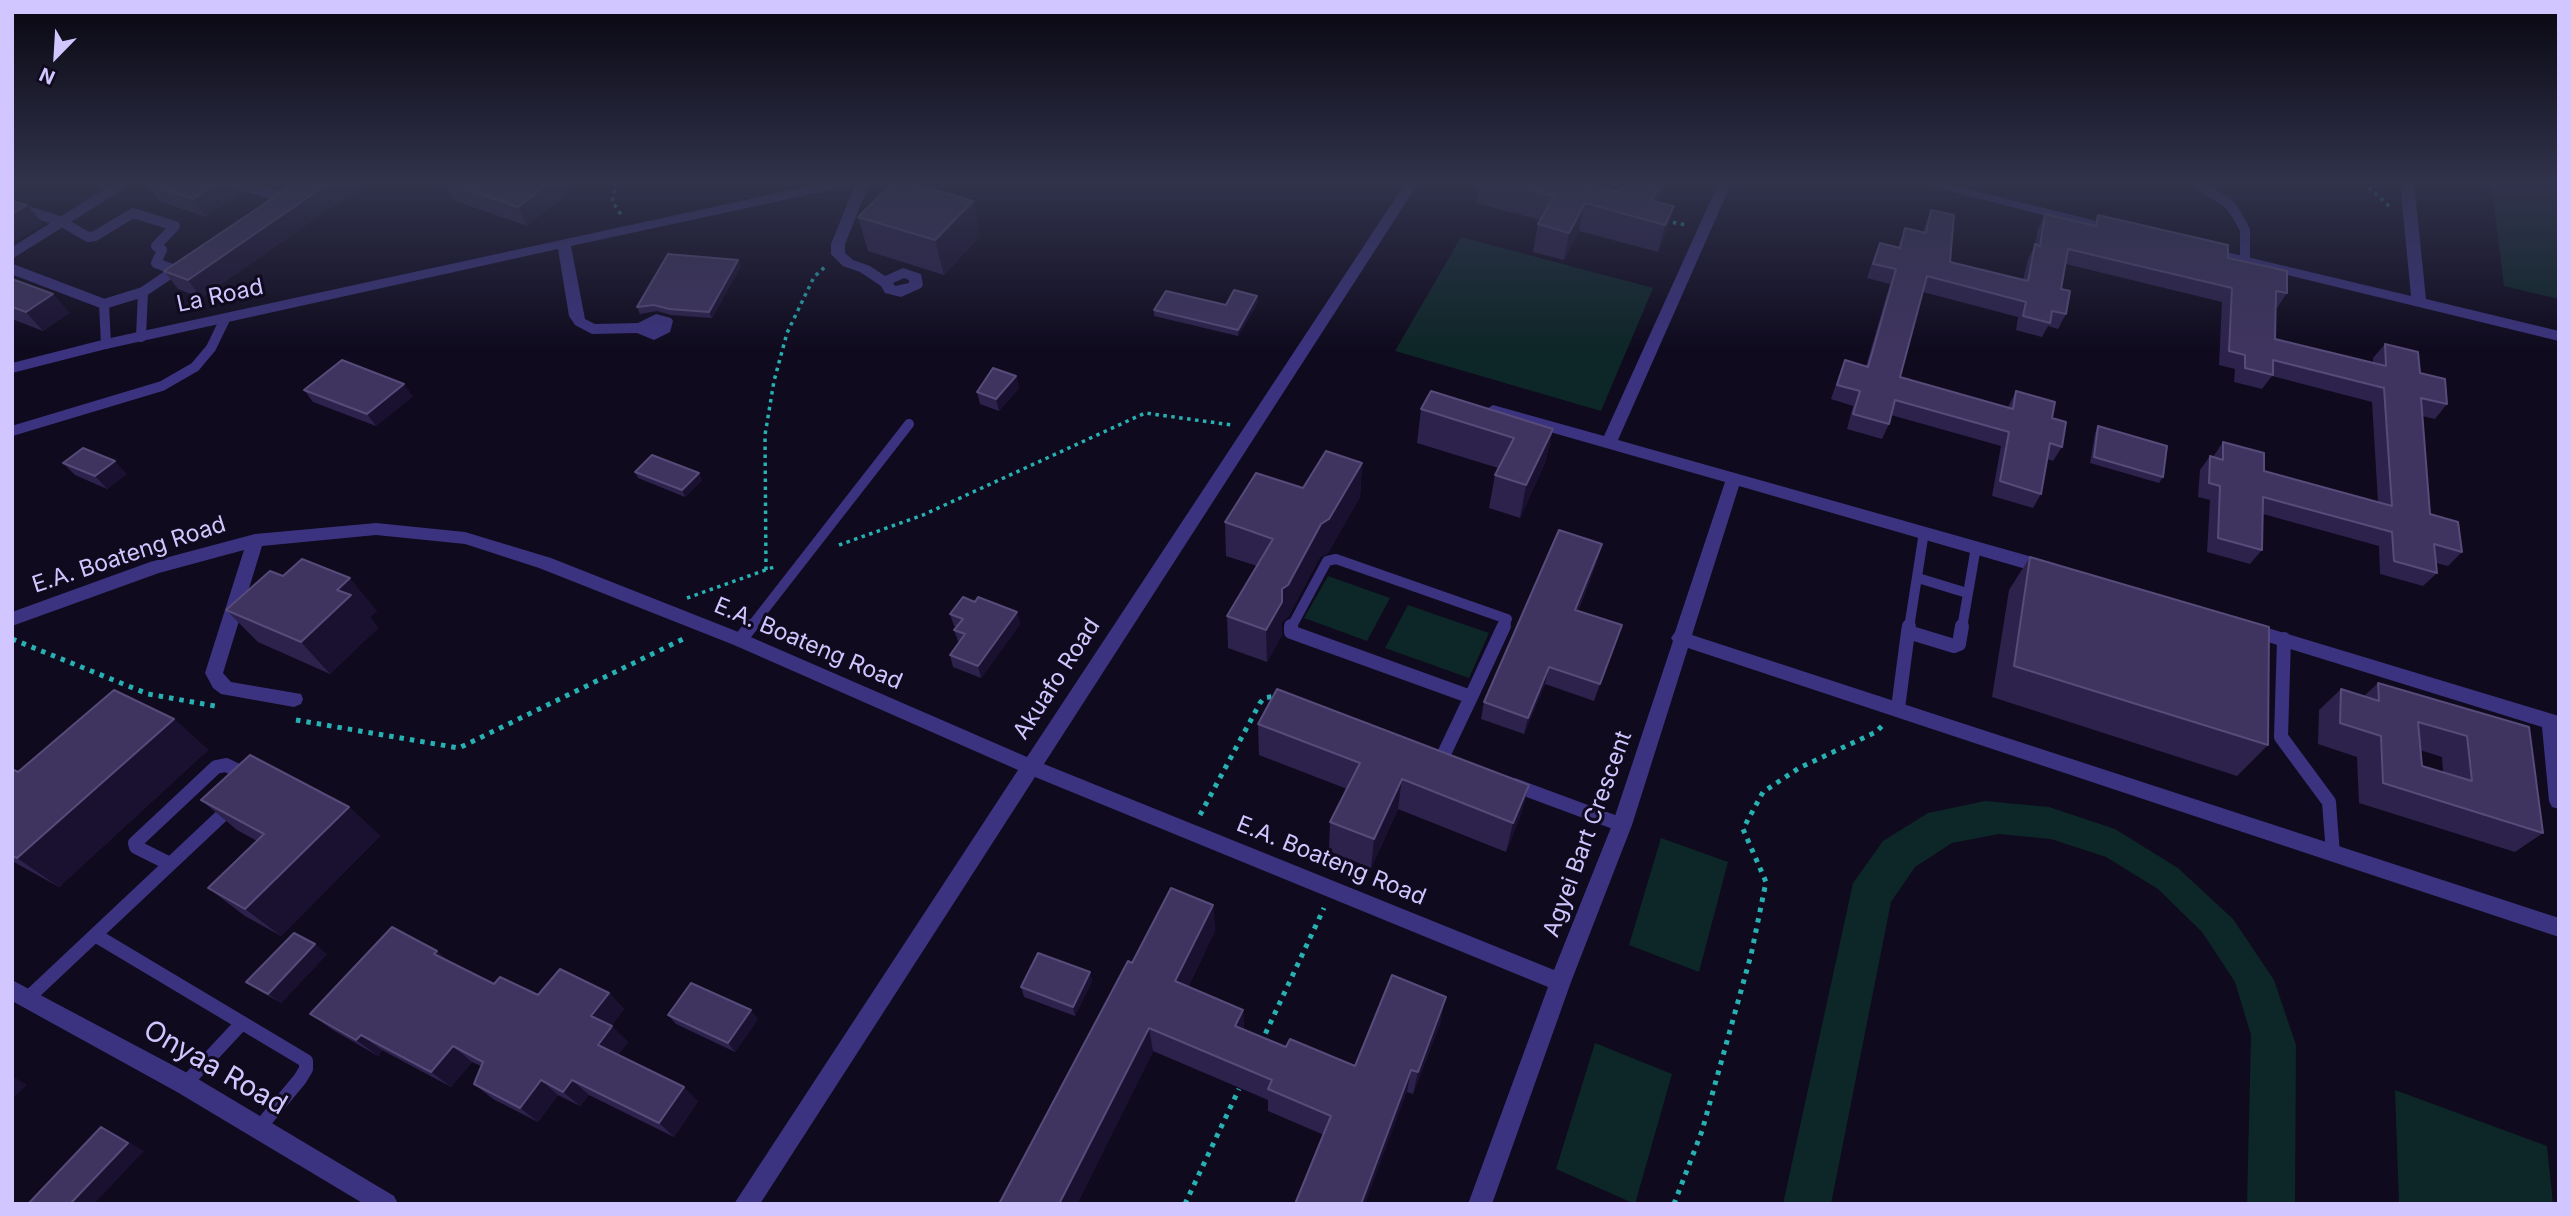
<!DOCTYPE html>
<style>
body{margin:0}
#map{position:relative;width:2571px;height:1216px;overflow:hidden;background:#0f0a1d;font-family:Inter,sans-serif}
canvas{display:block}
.frame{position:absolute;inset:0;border:14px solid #d1c6ff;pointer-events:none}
.north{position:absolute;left:21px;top:21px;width:70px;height:70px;-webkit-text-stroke:5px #0f0a1d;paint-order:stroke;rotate:204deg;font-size:19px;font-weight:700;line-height:28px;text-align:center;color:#d1c6ff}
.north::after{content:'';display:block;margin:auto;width:24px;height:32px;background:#d1c6ff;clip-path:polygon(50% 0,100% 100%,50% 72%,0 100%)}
</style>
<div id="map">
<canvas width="2571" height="1216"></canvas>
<div class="frame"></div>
<div class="north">N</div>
</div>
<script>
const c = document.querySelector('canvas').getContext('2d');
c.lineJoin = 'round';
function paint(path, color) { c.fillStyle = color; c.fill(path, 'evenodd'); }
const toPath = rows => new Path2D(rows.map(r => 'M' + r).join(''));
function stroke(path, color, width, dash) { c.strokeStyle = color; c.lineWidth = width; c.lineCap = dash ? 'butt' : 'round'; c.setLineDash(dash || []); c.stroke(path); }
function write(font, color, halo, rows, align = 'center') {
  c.font = font + ' Inter,sans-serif'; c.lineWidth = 6; c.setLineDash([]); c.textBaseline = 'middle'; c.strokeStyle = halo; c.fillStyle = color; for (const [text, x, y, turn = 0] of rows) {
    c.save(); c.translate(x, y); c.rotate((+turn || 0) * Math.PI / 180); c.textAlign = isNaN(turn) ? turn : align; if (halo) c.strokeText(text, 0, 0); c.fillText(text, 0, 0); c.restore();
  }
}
const green = toPath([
 [2491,182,2559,182,2559,299,2504,286],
 [1461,237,1653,288,1601,411,1395,351],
 [1328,576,1390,598,1367,641,1304,618],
 [1408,605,1489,633,1469,678,1385,648],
 [1985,801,2049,807,2115,829,2178,868,2233,919,2274,980,2296,1045,2295,1204,2247,1204,2251,1035,2235,982,2202,932,2158,889,2106,857,2051,839,1999,834,1952,843,1915,867,1891,902,1831,1204,1783,1204,1853,883,1883,841,1928,813],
 [1661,838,1728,862,1699,972,1629,945],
 [1595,1043,1672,1074,1635,1204,1556,1169],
 [2395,1090,2547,1146,2553,1204,2399,1204]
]);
const pathFar1 = toPath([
 [617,182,612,201,622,216],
 [1615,182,1621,197],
 [2363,182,2390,207],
 [1665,221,1687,225],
 [839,545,923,515,1145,413,1232,425],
 [766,570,765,435,774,381,787,333,814,277,827,265],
 [687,598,774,567]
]);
const path = toPath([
 [12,639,148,694,215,706],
 [296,720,459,748,683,639],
 [1200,815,1260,703,1264,698,1275,696],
 [1261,1043,1324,908],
 [1185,1204,1239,1089],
 [1674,1204,1702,1131,1751,955,1766,882,1743,829,1763,792,1799,768,1876,732,1883,725]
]);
const laneFar1 = toPath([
 [226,182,277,195,278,199,267,207],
 [2194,182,2228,203,2237,215,2245,230,2245,261],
 [12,212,28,211,62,222,88,237,95,236,133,213,175,226,156,246,162,250,156,263,175,270],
 [12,253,125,182],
 [12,269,104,304,106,344],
 [104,304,143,292,180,267],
 [141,337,143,292],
 [12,431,162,386,195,367,211,348,225,319],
 [1918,578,1967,593],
 [750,628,909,424],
 [1291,628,1327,561,1336,559,1507,619,1503,628],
 [1909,628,1924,532],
 [1962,628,1976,547]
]);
const lane = toPath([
 [1291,626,1291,632,1471,697],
 [1908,632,1909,626],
 [2284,639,2281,737,2329,802,2333,854],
 [740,640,751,626],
 [1471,697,1504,626],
 [1898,708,1908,632,1954,646,1959,644,1962,626],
 [1442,758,1471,697],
 [1514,785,1622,825],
 [170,864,136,847,135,843,216,767,226,765,249,776],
 [95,935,306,1061,306,1069,300,1079,260,1127],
 [28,998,232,806],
 [185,1084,242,1023]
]);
const street = toPath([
 [828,182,855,182,849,186,571,246,585,319,595,324,638,323,656,314,671,318,673,321,670,332,654,340,637,333,592,334,575,325,569,316,558,249,106,349,12,373,12,363,106,339,828,182],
 [856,182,870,182,845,244,845,253,853,260,870,266,885,276,903,268,921,274,923,285,921,288,901,297,885,293,881,286,860,272,843,266,831,254,831,244,856,182],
 [904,278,909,280,909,283,895,286,893,283,904,278],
 [1406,182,1419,182,1044,764,1554,970,1612,825,1673,641,1671,638,1675,632,1725,482,1487,414,1485,410,1493,405,1604,436,1719,182,1732,182,1618,440,2050,562,2056,564,2059,569,2056,574,2050,576,1739,486,1692,635,2559,918,2559,937,1688,648,1632,825,1571,982,1492,1204,1468,1204,1548,987,1035,777,760,1204,734,1204,1018,770,734,645,539,568,465,544,376,535,262,546,223,673,231,682,301,694,303,699,301,704,294,707,221,694,213,688,205,673,244,550,159,573,12,626,12,612,150,562,255,534,376,523,465,532,551,558,746,635,1027,757,1406,182],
 [1915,182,1939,182,2121,227,2123,230,2116,234,1915,182],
 [2400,182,2414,182,2426,299,2559,331,2559,341,2205,255,2198,251,2205,247,2411,296,2400,182],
 [2248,622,2559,716,2559,809,2552,807,2549,801,2542,727,2242,634,2239,629,2242,624,2248,622],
 [12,980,193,1076,394,1196,398,1204,364,1204,177,1092,12,1001,12,980]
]);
const wall = toPath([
 [285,182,362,182,364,185,201,298,178,289,164,271,293,185],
 [444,182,562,182,568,194,527,226,453,200],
 [1478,182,1582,182,1619,192,1623,182,1667,182,1658,202,1674,206,1666,233,1658,252,1579,231,1564,260,1533,252,1538,224,1540,220,1476,203],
 [145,183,239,193,206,217,159,201],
 [973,201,980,236,944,275,868,251,858,217],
 [1931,210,1950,262,2023,280,2028,259,2035,245,2038,229,2045,214,2092,225,2098,215,2228,258,2287,293,2277,308,2276,308,2275,339,2373,363,2373,358,2385,344,2420,373,2447,404,2435,419,2422,416,2430,514,2462,552,2448,566,2436,563,2437,573,2423,586,2380,574,2379,546,2263,514,2262,550,2250,564,2207,552,2210,500,2198,497,2200,470,2210,456,2213,457,2223,442,2264,471,2378,502,2372,402,2272,376,2262,389,2234,382,2235,369,2219,365,2222,302,2066,264,2061,289,2066,314,2058,329,2048,326,2042,337,2016,330,2018,317,1923,292,1900,377,2008,407,2016,391,2052,418,2062,447,2053,461,2047,459,2041,494,2033,508,1992,496,2001,446,1891,415,1889,424,1882,439,1847,429,1853,406,1831,399,1839,375,1845,360,1866,366,1890,284,1867,278,1874,257,1880,243,1898,247,1905,228,1923,232,1925,225],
 [738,260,741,266,712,318,671,315,657,311,640,314,637,307],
 [12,279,53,294,69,313,43,331,12,319],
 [1258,302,1238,336,1154,316,1154,310],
 [1016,376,1019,388,999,411,980,404,977,392],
 [304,390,413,396,376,426,313,402],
 [1421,409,1553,429,1545,463,1520,518,1489,508,1495,475,1498,468,1417,443],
 [2098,426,2163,477,2159,483,2090,463,2095,433],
 [63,463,127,474,107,489,75,475],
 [1362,463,1360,497,1328,553,1320,557,1288,617,1282,622,1282,635,1267,662,1228,648,1227,616,1257,566,1226,556,1225,522],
 [635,472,702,480,685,497,638,478],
 [2030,557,2268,745,2237,776,1992,697,2009,590],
 [1597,562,1578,611,1622,625,1594,701,1545,684,1524,734,1481,719,1484,702],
 [283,576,377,611,370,617,378,628,330,674,258,642,226,610],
 [975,602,1017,612,1020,624,981,678,953,667,950,655,959,642,958,641,954,630,957,627,954,626,950,614],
 [2378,683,2529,727,2543,833,2515,852,2359,803,2357,757,2318,744,2319,710,2341,689,2364,696],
 [2420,750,2442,757,2443,772,2422,766],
 [174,719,208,750,59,887,12,861,12,769,18,772],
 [1258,724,1529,785,1521,814,1506,852,1398,809,1371,868,1329,851,1330,822,1347,789,1259,755],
 [201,800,349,807,380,836,281,936,245,916,208,888,257,841,237,830],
 [1213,905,1215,931,1188,987,1243,1010,1244,1029,1286,1047,1355,1066,1441,1021,1413,1094,1407,1092,1324,1135,1268,1111,1268,1100,1153,1051,1077,1204,999,1204,1132,963],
 [437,951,449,962,494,984,538,995,609,993,624,1009,611,1026,628,1042,618,1055,698,1101,674,1137,589,1095,580,1106,558,1095,538,1122,493,1099,474,1084,481,1066,472,1062,451,1087,382,1050,378,1056,333,1030,310,1014],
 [327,954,281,1003,260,991,246,982],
 [1092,981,1075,1016,1024,997,1021,987],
 [668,1015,758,1019,735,1052,676,1024]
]);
const shadedWall = toPath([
 [217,182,231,182,239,193,206,217,193,199],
 [330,182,362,182,364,185,201,298,188,280],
 [550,182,562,182,568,194,527,226,518,207],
 [1661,182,1667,182,1649,220,1652,201],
 [973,201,980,236,944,275,935,240],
 [1585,203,1579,231,1564,260,1569,233],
 [27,205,43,224,12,243,12,214],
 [1674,206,1666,233,1658,252,1665,225],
 [738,260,741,266,712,318,709,312],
 [53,294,69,313,43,331,26,312],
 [1257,296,1258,302,1238,336,1238,330],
 [1016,376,1019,388,999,411,996,399],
 [404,384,413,396,376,426,367,414],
 [1553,429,1545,463,1520,518,1526,485],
 [115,461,127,474,107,489,95,476],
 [1362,463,1360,497,1328,553,1320,557,1288,617,1282,622,1282,635,1267,662,1266,630,1282,589,1321,524],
 [699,473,702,480,685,497,682,490],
 [1602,544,1597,562,1571,627,1575,610],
 [350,578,377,611,370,617,378,628,330,674,301,642,337,590],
 [1017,612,1020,624,981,678,978,666],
 [1622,625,1616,643,1594,701,1600,684],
 [1549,667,1545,684,1524,734,1528,718],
 [174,719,208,750,59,887,17,858],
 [1402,779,1398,809,1371,868,1374,839],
 [1529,785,1521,814,1506,852,1513,823],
 [349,807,380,836,281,936,245,909],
 [1213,905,1215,931,1179,1005,1175,981],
 [315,944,327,954,281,1003,268,994],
 [437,951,456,968,434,954],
 [1090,972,1092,981,1075,1016,1073,1007],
 [609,993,624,1009,607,1032,591,1016],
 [1446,997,1441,1021,1413,1094,1418,1072],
 [751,1010,758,1019,735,1052,728,1043],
 [1243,1010,1244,1033,1235,1026],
 [612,1026,628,1042,614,1061,598,1045],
 [1149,1028,1153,1051,1077,1204,1059,1204],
 [361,1035,382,1050,378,1056,356,1040],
 [453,1046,472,1062,451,1087,431,1072],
 [1411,1070,1407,1092,1365,1204,1361,1204],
 [12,1076,27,1085,12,1099],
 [541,1080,558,1095,538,1122,520,1108],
 [572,1080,589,1095,580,1106,563,1092],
 [684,1087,698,1101,674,1137,659,1123],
 [101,1127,118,1135,144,1151,94,1204,70,1204]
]);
const building = toPath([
 [147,182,217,182,193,199,145,183,147,182],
 [297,182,330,182,188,280,164,271,297,182],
 [446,182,550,182,518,207,446,182],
 [894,182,908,182,973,201,935,240,858,217,894,182],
 [1504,182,1582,182,1619,192,1623,182,1661,182,1652,201,1674,206,1665,225,1585,203,1569,233,1538,224,1554,196,1504,182],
 [12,201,27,205,12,214,12,201],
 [1931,210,1954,215,1950,262,2028,281,2035,244,2040,246,2045,214,2096,226,2098,215,2228,245,2228,258,2287,271,2287,293,2276,291,2275,339,2386,366,2385,344,2418,352,2420,373,2445,379,2447,404,2421,398,2430,514,2458,522,2462,552,2434,544,2437,573,2394,561,2392,532,2263,497,2262,550,2218,538,2220,486,2209,483,2210,456,2223,460,2223,442,2264,453,2264,471,2392,506,2384,388,2273,360,2273,375,2245,368,2245,355,2229,351,2232,288,2068,249,2061,289,2070,291,2066,314,2052,311,2050,323,2023,316,2026,302,1927,276,1900,377,2013,409,2016,391,2055,402,2052,418,2066,422,2062,447,2050,443,2041,494,2000,481,2009,432,1895,400,1889,424,1853,414,1860,391,1837,385,1845,360,1868,367,1896,269,1873,264,1880,243,1900,248,1905,228,1926,233,1931,210],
 [668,254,738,260,709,312,669,309,654,305,637,307,668,254],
 [12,279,53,294,26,312,12,307,12,279],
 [1234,290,1257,296,1238,330,1154,310,1166,291,1226,305,1234,290],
 [342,360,404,384,367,414,304,390,342,360],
 [993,368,1016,376,996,399,977,392,993,368],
 [1431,391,1553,429,1526,485,1495,475,1514,438,1421,409,1431,391],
 [2098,426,2167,446,2163,477,2094,457,2098,426],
 [83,448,115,461,95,476,63,463,83,448],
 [1326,451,1362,463,1329,519,1321,524,1288,585,1282,589,1282,602,1266,630,1227,616,1273,539,1225,522,1256,473,1303,488,1326,451],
 [652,455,699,473,682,490,635,472,652,455],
 [1559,530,1602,544,1575,610,1622,625,1600,684,1549,667,1528,718,1484,702,1559,530],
 [2030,557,2269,627,2268,745,2014,666,2030,557],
 [302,559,350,578,337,590,351,595,301,642,226,610,270,571,283,576,302,559],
 [963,597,975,602,978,597,1017,612,978,666,950,655,965,634,954,630,963,619,950,614,963,597],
 [2378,683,2529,727,2543,833,2383,783,2381,736,2340,723,2341,689,2379,701,2378,683],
 [2418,722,2467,736,2472,781,2422,766,2418,722],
 [1277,689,1529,785,1513,823,1402,779,1374,839,1330,822,1360,763,1258,724,1277,689],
 [114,690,174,719,17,858,12,856,12,769,18,772,114,690],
 [250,755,349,807,245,909,208,888,264,834,201,800,250,755],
 [1171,888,1213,905,1175,981,1243,1010,1235,1026,1286,1047,1290,1039,1355,1066,1392,975,1446,997,1418,1072,1411,1070,1361,1204,1295,1204,1331,1116,1268,1089,1272,1080,1149,1028,1059,1204,999,1204,1128,961,1132,963,1171,888],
 [392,927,437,951,434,954,494,984,500,977,538,995,560,969,609,993,591,1016,612,1026,598,1045,684,1087,659,1123,572,1080,563,1092,541,1080,520,1108,474,1084,483,1062,453,1046,431,1072,361,1035,356,1040,310,1014,392,927],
 [294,933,315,944,268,994,246,982,294,933],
 [1038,953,1090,972,1073,1007,1021,987,1038,953],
 [691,983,751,1010,728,1043,668,1015,691,983],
 [101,1127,128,1143,70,1204,28,1204,101,1127]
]);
const streetNames = [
 ["La Road",220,296,-12],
 ["E.A. Boateng Road",129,555,-18],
 ["E.A. Boateng Road",808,644,23],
 ["Akuafo Road",1057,679,-57],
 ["Agyei Bart Crescent",1588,834,-70],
 ["E.A. Boateng Road",1331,861,22]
];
const nearStreetnames = [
 ["Onyaa Road",215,1068,30]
];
paint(green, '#0d2627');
stroke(pathFar1, '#27b1b3', 3.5, [3.5, 4.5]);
stroke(path, '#27b1b3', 5, [4.5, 6]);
stroke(laneFar1, '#3b337f', 10);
stroke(lane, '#3b337f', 14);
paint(street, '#3b337f');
paint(wall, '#2d224c');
paint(shadedWall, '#1a1131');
paint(building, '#3f3460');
stroke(building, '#564b79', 2);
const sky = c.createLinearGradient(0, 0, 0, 353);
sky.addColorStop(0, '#080610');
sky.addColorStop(0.52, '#31334c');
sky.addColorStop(1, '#31334c00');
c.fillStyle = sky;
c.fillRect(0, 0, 2571, 353);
write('23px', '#d1c6ff', '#0f0a1d', streetNames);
write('28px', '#d1c6ff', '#0f0a1d', nearStreetnames);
</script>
